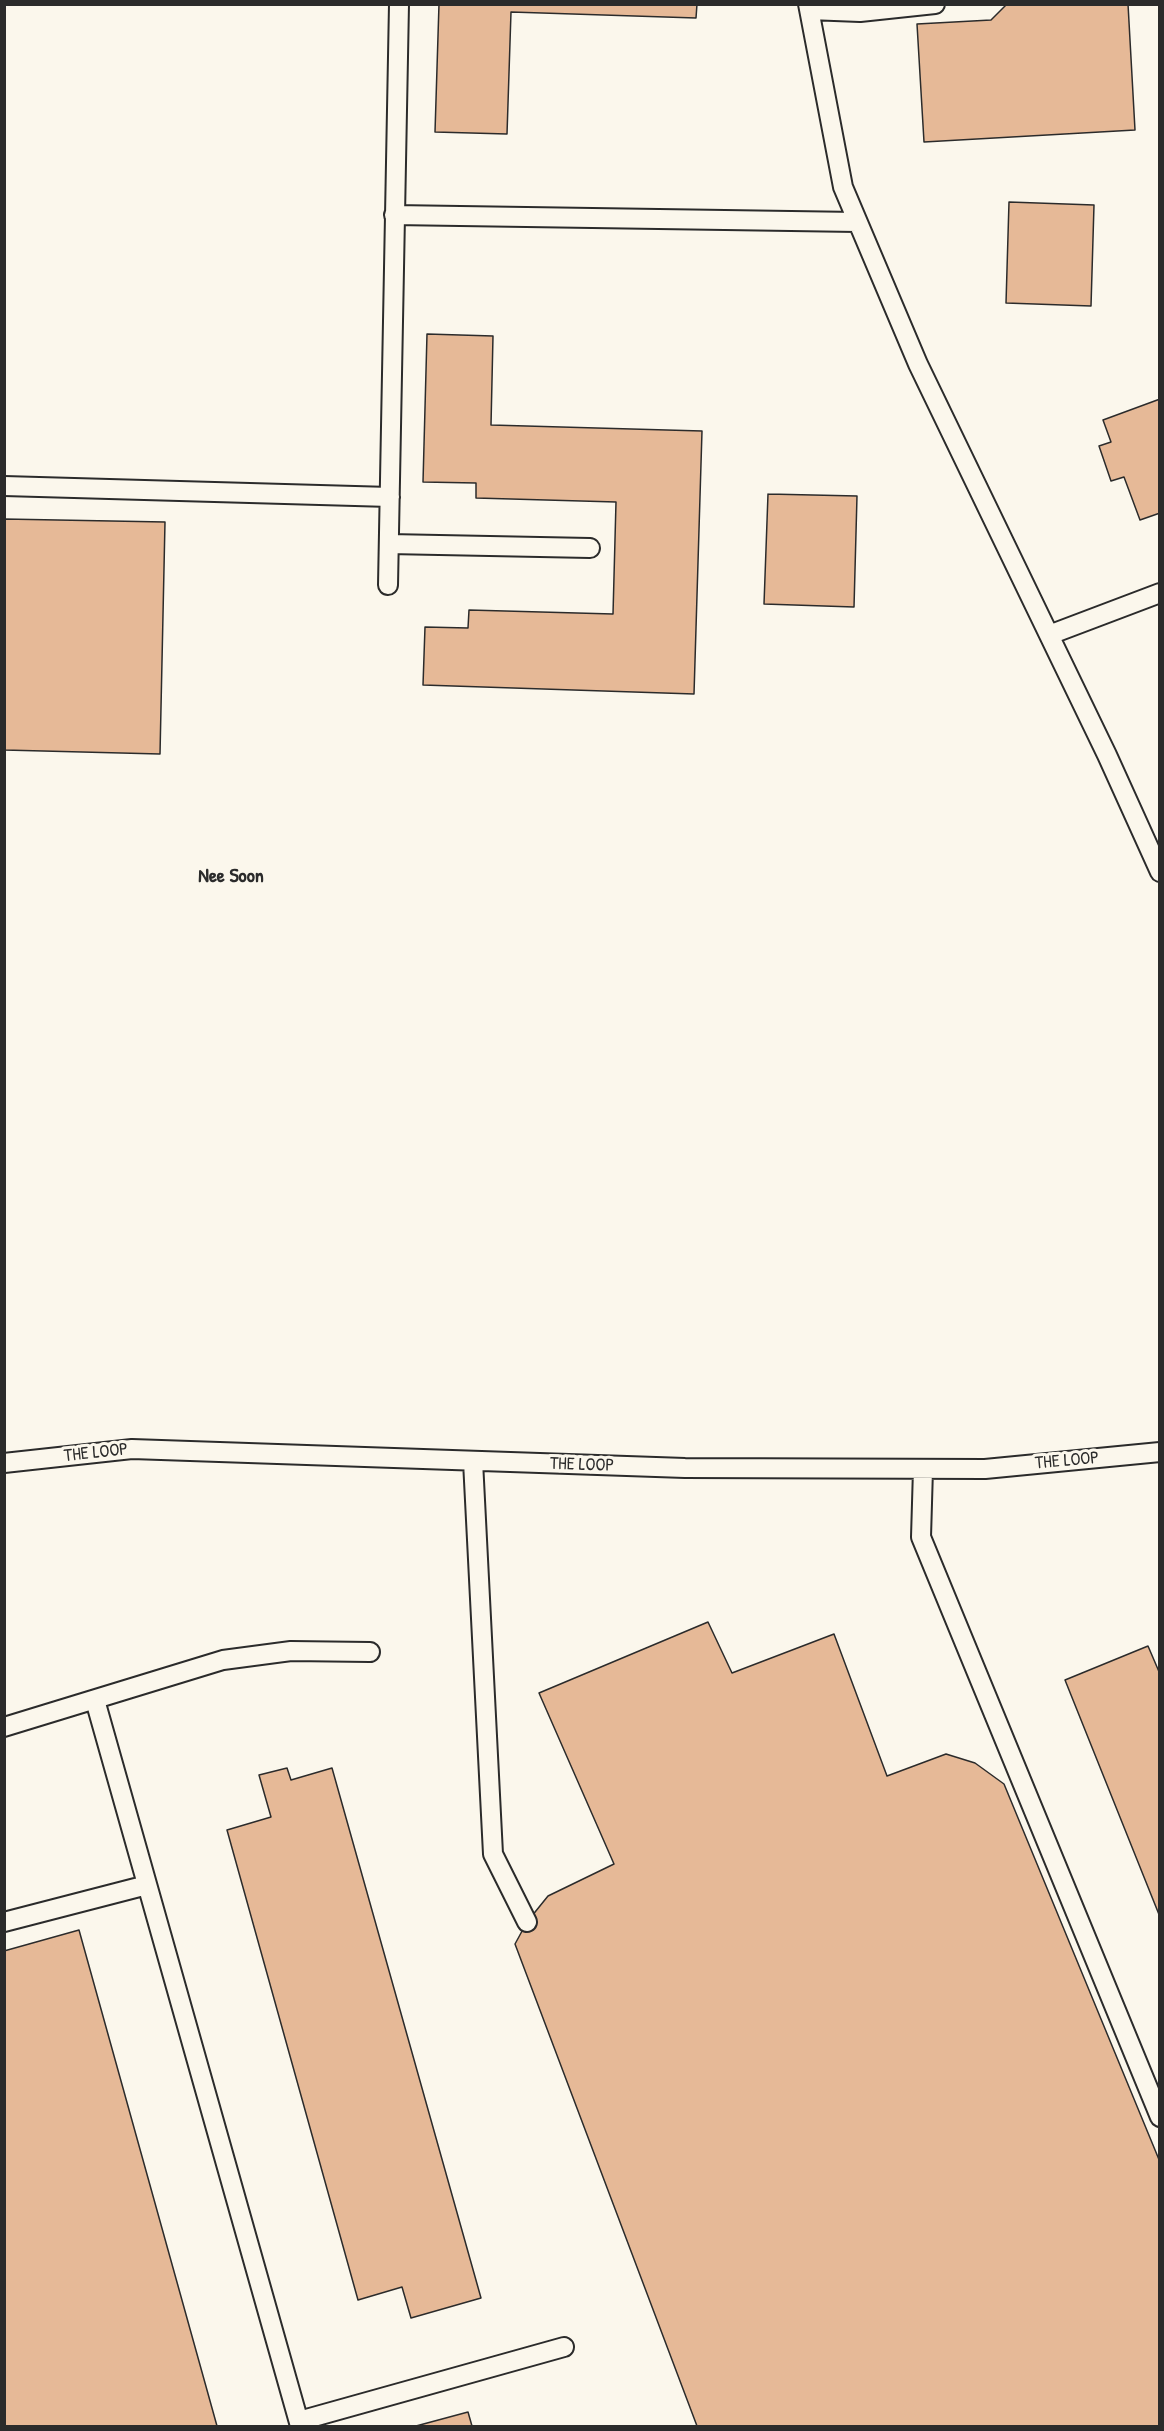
<!DOCTYPE html>
<style>
body{margin:0}
#map{position:relative;width:1164px;height:2431px;overflow:hidden;background:#fbf7ec;font-family:"Patrick Hand",sans-serif}
canvas{display:block}
.frame{position:absolute;inset:0;border:6px solid #2b2b2b;pointer-events:none}
</style>
<div id="map">
<canvas width="1164" height="2431"></canvas>
<div class="frame"></div>
</div>
<script>
const c = document.querySelector('canvas').getContext('2d');
c.lineJoin = 'round';
function paint(path, color) { c.fillStyle = color; c.fill(path, 'evenodd'); }
const toPath = rows => new Path2D(rows.map(r => 'M' + r).join(''));
function stroke(path, color, width, dash) { c.strokeStyle = color; c.lineWidth = width; c.lineCap = dash ? 'butt' : 'round'; c.setLineDash(dash || []); c.stroke(path); }
function write(font, color, halo, rows, align = 'center') {
  c.font = font + ' "Patrick Hand",sans-serif'; c.lineWidth = 6; c.setLineDash([]); c.textBaseline = 'middle'; c.strokeStyle = halo; c.fillStyle = color; for (const [text, x, y, turn = 0] of rows) {
    c.save(); c.translate(x, y); c.rotate((+turn || 0) * Math.PI / 180); c.textAlign = isNaN(turn) ? turn : align; if (halo) c.strokeText(text, 0, 0); c.fillText(text, 0, 0); c.restore();
  }
}
const building = toPath([
 [439,4,697,4,696,18,511,12,507,134,435,132,439,4],
 [1007,4,1128,4,1135,130,924,142,917,24,991,20,1007,4],
 [1009,202,1094,205,1091,306,1006,303,1009,202],
 [427,334,493,336,491,425,702,431,694,694,423,685,425,627,468,628,469,610,613,614,616,502,476,498,476,483,423,482,427,334],
 [1160,399,1160,513,1140,520,1124,477,1111,481,1099,446,1111,442,1103,420,1160,399],
 [768,494,857,496,854,607,764,604,768,494],
 [4,519,165,522,160,754,4,750,4,519],
 [708,1622,732,1673,834,1634,887,1776,946,1754,975,1763,1004,1784,1160,2162,1160,2426,697,2426,515,1944,527,1922,548,1896,614,1864,539,1693,708,1622],
 [1148,1646,1160,1674,1160,1917,1065,1680,1148,1646],
 [287,1768,291,1780,332,1768,481,2298,411,2318,402,2287,358,2300,227,1830,271,1817,259,1775,287,1768],
 [79,1930,217,2426,4,2426,4,1951,79,1930],
 [468,2412,472,2426,416,2426,468,2412]
]);
const service = toPath([
 [808,4,843,187,918,364,1107,755,1160,872],
 [809,10,860,12,935,4],
 [394,215,857,222],
 [4,486,390,497],
 [389,544,590,548],
 [388,585,399,4],
 [1049,635,1160,593],
 [473,1461,493,1854,527,1922],
 [4,1463,132,1449,685,1468,985,1469,1160,1452],
 [923,1469,921,1537,1160,2117],
 [95,1700,300,2426],
 [4,1727,223,1660,291,1651,370,1652],
 [4,1922,147,1885],
 [299,2421,564,2347]
]);
const streetNames = [
 ["THE LOOP",96,1453,-6],
 ["THE LOOP",1067,1461,-5],
 ["THE LOOP",582,1465,2]
];
const neighbourhoodNames = [
 ["Nee Soon",231,877]
];
paint(building, '#e6b997');
stroke(building, '#2b2b2b', 1.5);
stroke(service, '#2b2b2b', 22);
stroke(service, '#fbf7ec', 18);
write('18px', '#2b2b2b', '#fbf7ec', streetNames);
write('bold 20px', '#2b2b2b', '#fbf7ec', neighbourhoodNames);
</script>
